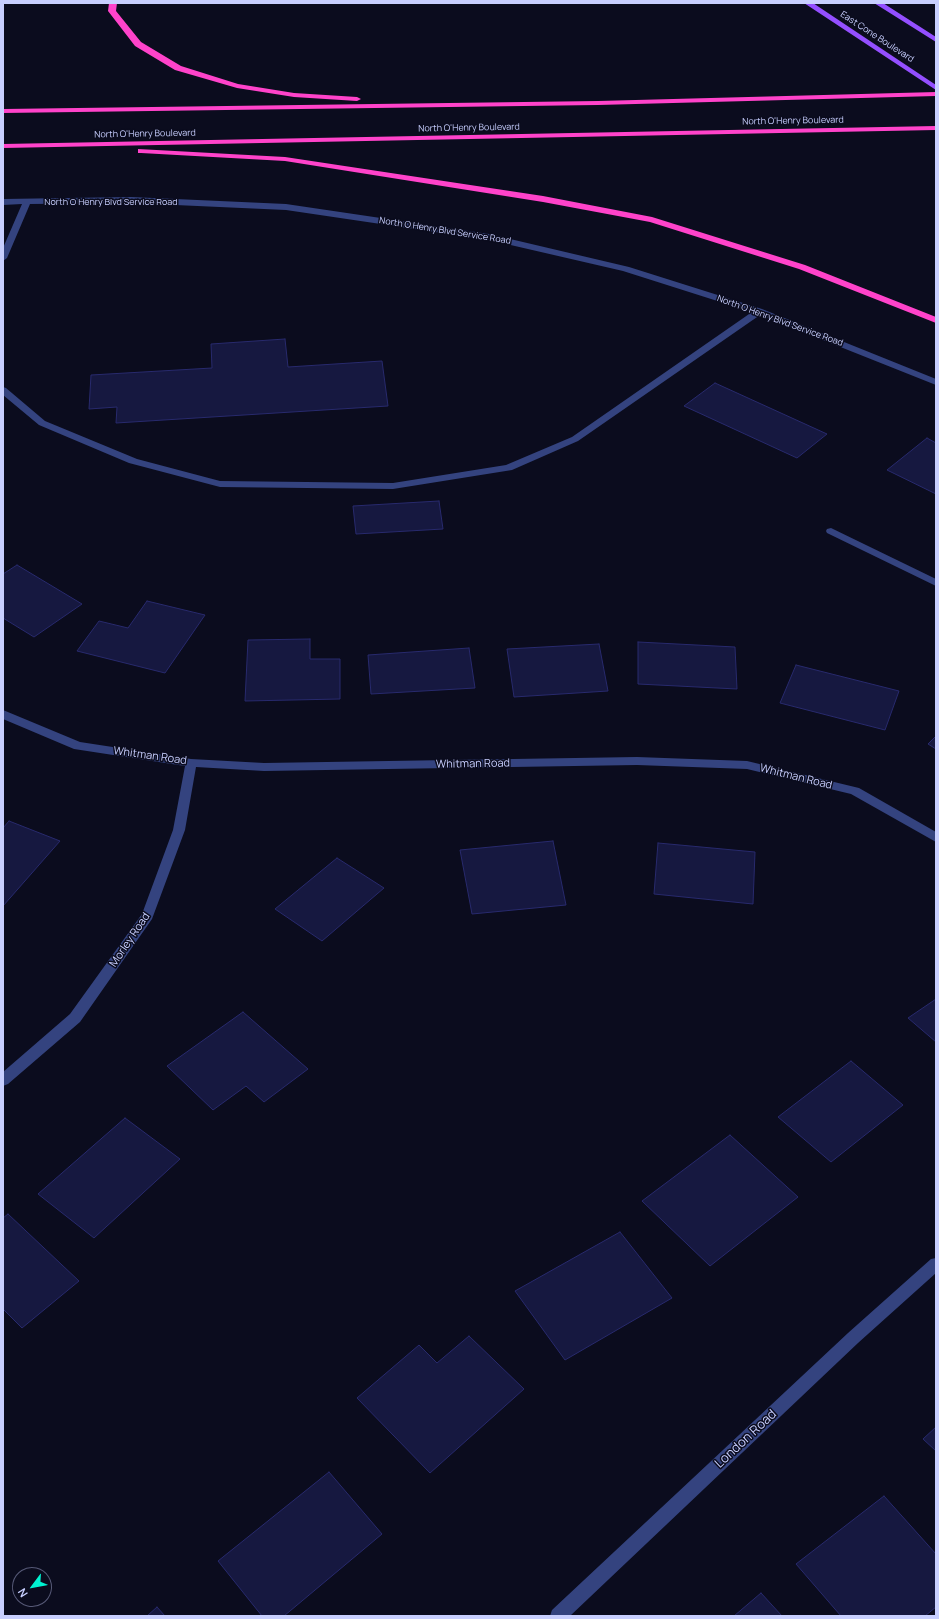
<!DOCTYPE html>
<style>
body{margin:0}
#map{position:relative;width:939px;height:1619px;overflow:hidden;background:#0b0c1e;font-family:Manrope,sans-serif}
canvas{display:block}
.frame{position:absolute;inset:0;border:4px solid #c8cfff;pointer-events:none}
.north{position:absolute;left:12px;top:1567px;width:40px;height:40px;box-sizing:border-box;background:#0b0c1e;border:1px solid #575a78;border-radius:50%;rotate:238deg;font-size:11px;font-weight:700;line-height:16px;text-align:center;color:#c8cfff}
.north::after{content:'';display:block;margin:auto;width:14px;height:18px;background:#00f3d2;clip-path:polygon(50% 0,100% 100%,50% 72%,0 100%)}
</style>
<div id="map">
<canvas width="939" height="1619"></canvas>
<div class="frame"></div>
<div class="north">N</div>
</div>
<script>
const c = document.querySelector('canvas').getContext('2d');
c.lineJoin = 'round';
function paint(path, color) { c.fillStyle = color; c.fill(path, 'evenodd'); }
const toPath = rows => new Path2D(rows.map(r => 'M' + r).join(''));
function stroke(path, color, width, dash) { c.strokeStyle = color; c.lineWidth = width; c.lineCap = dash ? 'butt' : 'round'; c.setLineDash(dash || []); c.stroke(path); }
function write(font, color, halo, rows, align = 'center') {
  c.font = font + ' Manrope,sans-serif'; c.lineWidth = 3; c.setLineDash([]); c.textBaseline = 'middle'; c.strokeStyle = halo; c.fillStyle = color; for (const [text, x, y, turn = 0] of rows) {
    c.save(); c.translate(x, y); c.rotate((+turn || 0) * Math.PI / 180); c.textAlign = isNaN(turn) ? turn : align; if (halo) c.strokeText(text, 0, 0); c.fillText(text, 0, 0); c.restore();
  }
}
const building = toPath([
 [285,339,288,367,382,361,388,406,116,423,117,407,89,409,91,375,212,368,211,344,285,339],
 [715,383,827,434,797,458,684,406,715,383],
 [927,438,936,443,936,494,887,470,927,438],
 [439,501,443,529,356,534,353,506,439,501],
 [17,565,82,604,34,637,3,618,3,574,17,565],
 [147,601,205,615,165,673,77,651,99,621,128,628,147,601],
 [310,639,310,659,340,659,340,699,245,701,248,640,310,639],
 [638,642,735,647,737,689,638,684,638,642],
 [599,644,608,691,514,697,507,649,599,644],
 [469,648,475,688,371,694,368,655,469,648],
 [796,665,899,691,885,730,780,703,796,665],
 [936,736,936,749,928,744,936,736],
 [9,821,60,841,3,906,3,828,9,821],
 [553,841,566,905,472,914,460,850,553,841],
 [658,843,755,852,753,904,654,894,658,843],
 [337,858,384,888,322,941,275,909,337,858],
 [936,999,936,1042,908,1018,936,999],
 [243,1012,308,1069,264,1102,246,1086,213,1110,167,1066,243,1012],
 [851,1061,903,1105,831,1162,778,1117,851,1061],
 [125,1118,180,1159,94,1238,38,1194,125,1118],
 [730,1135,798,1197,710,1266,642,1201,730,1135],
 [8,1214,79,1281,22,1328,3,1309,3,1218,8,1214],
 [620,1232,672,1298,565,1360,515,1291,620,1232],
 [469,1336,524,1389,430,1473,357,1398,419,1345,437,1363,469,1336],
 [936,1427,936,1451,923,1439,936,1427],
 [329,1472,382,1534,284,1616,262,1616,218,1561,329,1472],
 [884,1496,936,1554,936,1607,925,1616,841,1616,796,1564,884,1496],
 [761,1593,782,1616,734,1616,761,1593],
 [157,1607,165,1616,147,1616,157,1607]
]);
const minor = toPath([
 [131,197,286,204,489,234,629,267,762,309,936,379,936,385,760,315,578,441,512,470,393,489,220,487,129,463,39,425,3,395,3,387,6,388,45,421,137,459,220,481,393,483,506,465,572,437,752,312,623,271,489,240,286,210,131,203,30,204,7,258,3,261,3,248,22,204,3,205,3,199,131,197],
 [831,528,936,579,936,586,827,533,826,531,827,529,831,528],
 [3,710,80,742,191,759,264,763,637,757,747,761,859,788,936,832,936,842,851,794,747,769,637,765,264,771,196,767,185,830,152,919,80,1022,8,1084,3,1086,3,1072,70,1014,142,914,173,830,185,766,74,749,3,719,3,710],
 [936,1258,936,1273,858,1343,570,1616,550,1616,552,1610,848,1333,931,1259,936,1258]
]);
const major = toPath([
 [804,3,813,3,936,85,936,90,804,3],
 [874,3,883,3,936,37,936,42,874,3]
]);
const highway = toPath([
 [109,3,117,3,116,11,141,42,181,66,238,84,294,93,357,97,361,99,357,101,294,97,237,88,175,70,135,46,108,11,109,3],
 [936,92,936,96,598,105,3,113,3,109,598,101,936,92],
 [936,126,936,130,3,148,3,144,936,126],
 [138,149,285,157,543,196,652,217,805,265,936,317,936,323,799,269,650,222,543,202,285,161,141,153,138,153,138,149]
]);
const farStreetnames = [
 ["East Cone Boulevard",877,37,33],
 ["North O'Henry Boulevard",793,121,-1],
 ["North O'Henry Boulevard",469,128,-1],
 ["North O'Henry Boulevard",145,134,-1],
 ["North O Henry Blvd Service Road",111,202],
 ["North O Henry Blvd Service Road",445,231,9],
 ["North O Henry Blvd Service Road",780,321,20]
];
const streetNames = [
 ["Whitman Road",150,756,8],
 ["Whitman Road",473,764,-1],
 ["Whitman Road",796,777,14],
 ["Morley Road",130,940,-56]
];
const nearStreetnames = [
 ["London Road",746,1439,-43]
];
paint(building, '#161840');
stroke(building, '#282a6d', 1);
paint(minor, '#34437f');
paint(major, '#944fff');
paint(highway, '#ff43ca');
write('9px', '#c8cfff', '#0b0c1e', farStreetnames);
write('11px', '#c8cfff', '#0b0c1e', streetNames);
write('13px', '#c8cfff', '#0b0c1e', nearStreetnames);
</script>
